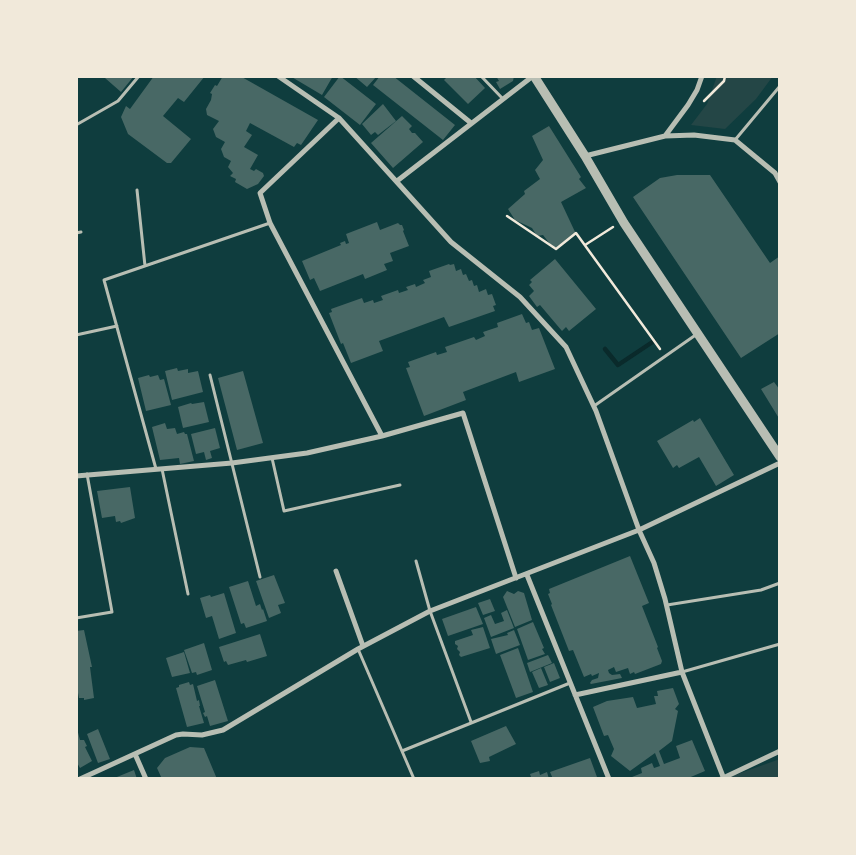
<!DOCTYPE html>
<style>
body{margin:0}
#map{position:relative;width:856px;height:855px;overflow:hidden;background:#0f3d3e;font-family:"Public Sans",sans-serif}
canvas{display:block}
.frame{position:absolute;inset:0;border:78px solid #f1e9da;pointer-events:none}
</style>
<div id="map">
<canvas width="856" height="855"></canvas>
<div class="frame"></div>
</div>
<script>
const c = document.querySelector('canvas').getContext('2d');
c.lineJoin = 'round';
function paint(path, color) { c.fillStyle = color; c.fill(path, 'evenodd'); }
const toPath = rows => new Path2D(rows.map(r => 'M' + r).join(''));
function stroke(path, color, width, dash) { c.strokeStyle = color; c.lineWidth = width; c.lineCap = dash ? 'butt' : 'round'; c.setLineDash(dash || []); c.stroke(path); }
const green = toPath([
 [717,76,773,76,756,99,725,129,691,125,707,104],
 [780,759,780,779,728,779,735,775]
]);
const stream = toPath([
 [605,349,618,365,654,341]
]);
const building = toPath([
 [106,76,134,76,121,92,105,78],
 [154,76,205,76,184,102,178,98,163,116,191,139,171,163,167,163,128,134,121,117,126,106,130,109],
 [223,76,240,76,318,120,301,145,297,143,294,147,250,123,246,131,252,135,244,147,258,155,250,169,254,171,256,169,263,173,264,176,258,184,247,189,235,182,236,179,230,176,233,173,228,167,231,161,224,157,221,149,225,142,216,137,213,129,219,121,207,115,206,109,211,100,212,94,210,93,215,85,217,86],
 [290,76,333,76,322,95],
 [340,76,376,104,360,125,324,97],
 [354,76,377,76,367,87],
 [380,76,393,76,455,125,443,140,373,85],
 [448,76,474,76,485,88,468,104,444,80],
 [496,76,514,76,513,81,500,89,496,82,499,81],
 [383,104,396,121,378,135,375,132,371,135,362,124],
 [402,116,412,126,409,129,412,133,415,133,423,142,393,168,371,143],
 [549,126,581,177,579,179,586,188,561,202,576,234,555,248,550,244,543,235,537,236,532,228,515,220,508,209,525,194,524,191,540,179,535,170,543,160,532,136],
 [677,175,710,175,770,263,780,256,780,333,741,358,633,197,660,178],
 [377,222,380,230,398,223,400,225,402,225,404,230,403,231,409,246,390,253,393,261,384,264,387,270,365,279,363,274,320,291,314,278,310,280,302,261,341,245,340,243,345,241,346,244,349,243,346,234],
 [555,259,596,309,569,331,566,327,562,331,540,305,537,307,529,296,534,291,529,285,532,282,530,280],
 [449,264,450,265,454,264,456,271,461,269,463,275,466,274,469,281,472,280,474,286,477,285,479,292,486,289,488,295,492,294,496,305,493,306,495,311,449,327,444,317,379,341,383,351,351,363,343,343,341,344,329,313,332,312,331,309,362,298,364,303,373,300,374,303,383,300,381,296,398,290,399,293,408,290,406,287,415,284,416,287,425,283,423,280,431,277,429,271],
 [522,314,526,323,529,322,532,330,539,328,555,369,519,382,516,372,463,392,466,400,424,416,406,368,410,367,408,362,436,352,437,355,447,352,445,347,474,337,476,340,485,336,483,332,498,327,497,323],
 [177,368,178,371,188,369,188,373,198,371,203,392,172,400,165,371],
 [243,371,263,443,237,450,218,378],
 [149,375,150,377,158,375,160,380,164,379,171,405,146,411,138,378],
 [774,382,780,390,780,420,761,389],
 [204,402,209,422,183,428,178,407,191,403,192,404],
 [700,418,734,475,716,486,699,457,679,468,677,465,673,468,657,441,693,420,694,422],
 [165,423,167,429,175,428,177,434,184,432,185,434,187,434,194,461,180,464,179,458,160,460,152,427],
 [215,428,220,448,210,451,212,458,206,460,204,452,196,454,191,434],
 [130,487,135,518,121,523,120,521,116,522,115,516,102,518,97,491],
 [630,556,649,603,642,606,658,647,657,648,662,661,661,664,635,674,634,672,630,674,628,668,616,672,614,667,608,670,609,673,612,675,620,674,622,678,591,684,590,683,592,680,598,678,599,673,592,676,591,674,584,677,573,650,569,651,551,605,552,604,548,594,550,593,549,589],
 [274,575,285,603,278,605,281,613,269,618,256,581],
 [248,581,256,606,260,604,262,610,263,609,267,621,246,628,244,623,241,624,229,587],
 [507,591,514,594,518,591,524,593,532,620,515,627,503,597],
 [224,593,236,633,219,639,212,616,206,618,200,598,210,595,211,597],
 [490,599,495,611,483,615,478,603],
 [476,607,483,624,448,636,442,619],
 [507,610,514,628,491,637,484,618,491,615,495,624,504,621,501,613],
 [533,622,544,648,542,649,545,654,528,660,517,629],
 [483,627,490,648,461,657,459,655,460,652,457,649,458,646,455,644,455,641,473,635,471,630],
 [84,630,92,667,90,667,94,698,84,700,84,698,79,698,76,682,76,631],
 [514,630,520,645,496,654,491,639,508,635,507,633],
 [260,634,267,656,247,662,246,660,228,665,226,661,224,662,219,647],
 [204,643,212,670,197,675,196,672,192,673,184,650],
 [518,648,533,692,516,698,500,655],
 [184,652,190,673,172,677,166,658],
 [548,655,552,663,530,672,527,663],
 [554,663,560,678,550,682,544,667],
 [541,668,548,685,539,688,532,672],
 [215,680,228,721,210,726,207,716,205,717,203,713,205,712,197,686],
 [189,682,190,685,193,684,197,701,199,700,200,706,199,706,204,723,187,727,176,688,179,687,179,685],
 [673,688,679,704,675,709,678,711,672,741,659,751,664,764,680,758,676,746,692,740,705,771,686,779,627,779,642,773,641,768,652,763,654,768,660,766,655,753,630,771,611,756,614,749,608,735,604,736,593,707,607,701,633,697,637,708,656,704,654,696,658,696,657,691],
 [76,725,80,740,84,740,87,746,85,747,92,761,80,768,76,761],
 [506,726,516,744,489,757,490,761,480,763,471,741],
 [98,729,110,759,98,763,87,734],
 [190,747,204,748,217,779,162,779,157,768,165,758],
 [590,758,597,777,591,779,553,779,550,772],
 [134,770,137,779,112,779],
 [539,771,540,775,547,772,549,779,528,779,531,777,530,774]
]);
const path = toPath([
 [704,101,724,81,725,76],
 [507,216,556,249,576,233,660,349],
 [585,245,613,227]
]);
const service = toPath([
 [481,76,503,99],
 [76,125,118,101,139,76],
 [735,140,780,86],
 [137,190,145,266],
 [76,233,81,232],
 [76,335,117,326],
 [210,375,260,577],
 [594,406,697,334],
 [272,458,284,511,400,485],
 [156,469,104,280,270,223],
 [162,469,188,594],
 [416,561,430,611,471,722],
 [667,605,761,590,780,583],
 [76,618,112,612,87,474],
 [358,649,414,779],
 [682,672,780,644],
 [402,751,570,683]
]);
const minor = toPath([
 [278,76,339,118,451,242,520,297,566,347,596,411,639,530,654,563,665,599,682,672,724,779],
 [413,76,471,123],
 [339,118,260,193,270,223,382,436],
 [665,136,688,105,697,90,702,76],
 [585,156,665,136,694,135,735,140,775,173,780,182],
 [397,181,533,76],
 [76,476,232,463,307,453,382,436,463,413,516,578],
 [336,571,363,646],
 [527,575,609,779],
 [575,695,682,672],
 [135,754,146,779],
 [80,779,176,735,183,734,202,735,223,730,358,649,430,611,639,530,780,463],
 [721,779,780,751]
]);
const tertiary = toPath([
 [534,76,585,156,624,223,780,457]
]);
paint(green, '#244646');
stroke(stream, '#0a2a2b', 4.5);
paint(building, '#486865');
stroke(path, '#f1e9da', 2.5);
stroke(service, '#b8beb3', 3);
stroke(minor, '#b8beb3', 5);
stroke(tertiary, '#b8beb3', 9);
</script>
